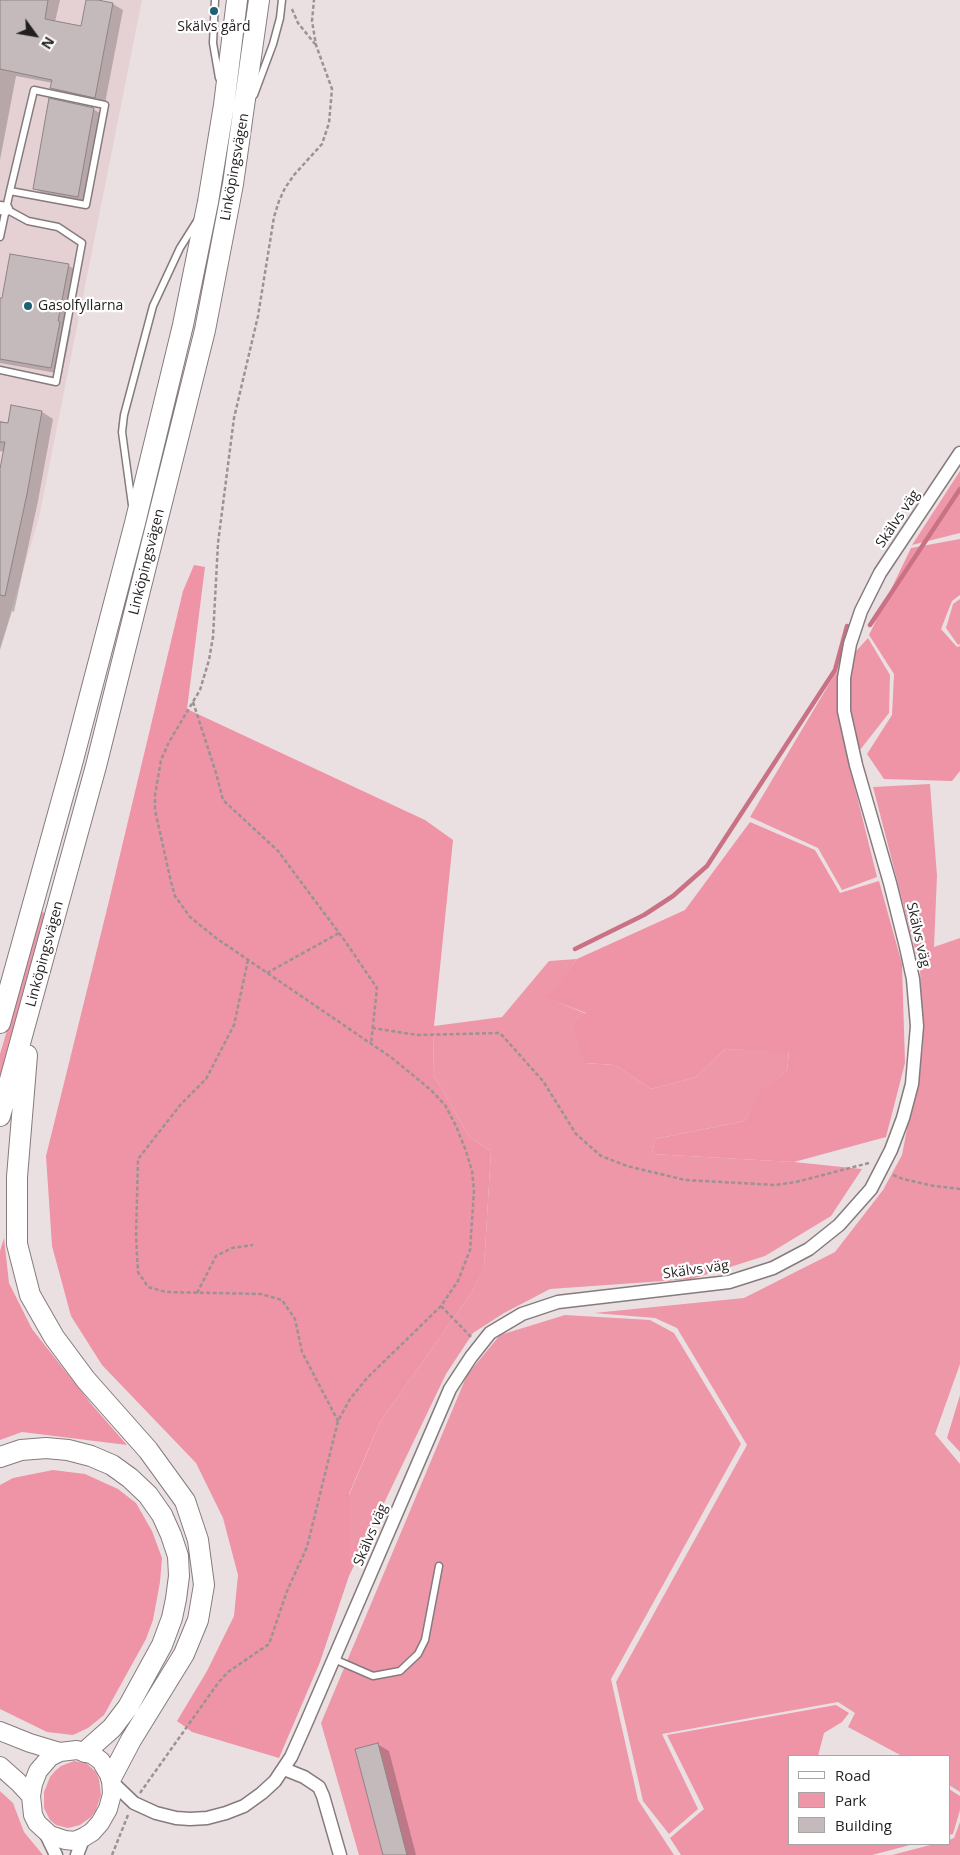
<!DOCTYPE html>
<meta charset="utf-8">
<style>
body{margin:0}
#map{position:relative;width:960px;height:1855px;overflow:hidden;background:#ebe0e1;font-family:"Open Sans",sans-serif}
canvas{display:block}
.legend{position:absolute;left:788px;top:1755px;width:162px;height:90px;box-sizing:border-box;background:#fff;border:1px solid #a7a5a5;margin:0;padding:6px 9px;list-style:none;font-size:15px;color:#221e1e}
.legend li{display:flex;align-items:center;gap:10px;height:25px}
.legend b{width:25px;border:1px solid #a7a5a5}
.north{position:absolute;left:10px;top:10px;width:50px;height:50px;-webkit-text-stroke:4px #fff;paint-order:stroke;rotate:122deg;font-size:14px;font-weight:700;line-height:20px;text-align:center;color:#221e1e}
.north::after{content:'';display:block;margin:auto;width:18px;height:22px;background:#221e1e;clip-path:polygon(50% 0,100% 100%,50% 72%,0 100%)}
</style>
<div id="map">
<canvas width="960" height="1855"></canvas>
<ul class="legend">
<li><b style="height:6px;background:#fff"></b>Road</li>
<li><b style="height:14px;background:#ed97a9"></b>Park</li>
<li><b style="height:14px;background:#c4b9bb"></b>Building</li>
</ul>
<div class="north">N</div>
</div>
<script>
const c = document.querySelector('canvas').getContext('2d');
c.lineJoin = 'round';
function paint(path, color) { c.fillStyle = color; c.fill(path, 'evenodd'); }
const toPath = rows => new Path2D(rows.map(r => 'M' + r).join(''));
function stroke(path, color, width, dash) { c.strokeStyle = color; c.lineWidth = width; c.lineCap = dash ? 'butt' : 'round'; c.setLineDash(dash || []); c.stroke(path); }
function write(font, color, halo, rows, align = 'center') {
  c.font = font + ' "Open Sans",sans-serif'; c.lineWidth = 4.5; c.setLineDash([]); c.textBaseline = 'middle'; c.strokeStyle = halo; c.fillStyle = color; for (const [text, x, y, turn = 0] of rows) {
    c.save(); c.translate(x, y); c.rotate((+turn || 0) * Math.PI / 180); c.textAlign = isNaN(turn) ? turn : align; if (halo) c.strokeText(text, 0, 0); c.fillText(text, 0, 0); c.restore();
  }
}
const built = toPath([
 [0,0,142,0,39,518,0,648]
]);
const green = toPath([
 [960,471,960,533,912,545],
 [960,599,960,644,958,645,946,628,953,604],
 [868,638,890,675,889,713,849,764,877,877,842,890,818,848,750,817,835,674],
 [930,784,937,876,934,947,960,938,960,1364,935,1434,960,1464,960,1792,949,1785,949,1756,902,1756,848,1727,855,1713,838,1702,662,1734,698,1809,669,1834,643,1801,616,1682,747,1445,677,1328,655,1318,594,1313,744,1298,835,1252,883,1190,902,1155,923,1046,920,969,873,787],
 [42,912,45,913,0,1079,0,1054],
 [577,959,547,998,587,1014,585,1063,615,1065,651,1089,696,1077,725,1049,789,1051,787,1071,763,1089,745,1121,655,1139,652,1154,794,1162,862,1169,831,1216,765,1256,692,1279,550,1289,504,1313,473,1333,446,1374,349,1576,349,1495,380,1422,472,1292,484,1266,491,1151,469,1137,433,1074,434,1026,502,1017,549,961],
 [565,1315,650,1320,674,1333,741,1444,611,1679,638,1800,674,1855,359,1855,321,1723,467,1375,500,1335],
 [74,1761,86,1763,96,1772,99,1779,101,1795,96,1810,91,1817,80,1825,68,1828,56,1825,50,1820,44,1808,44,1792,50,1777,55,1771,61,1766],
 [0,1791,13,1803,24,1832,43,1855,0,1855],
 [960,1822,960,1855,892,1855,934,1844,949,1844,949,1840,954,1838]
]);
const forest = toPath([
 [960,539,960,595,952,601,941,629,957,647,960,646,960,771,952,781,884,779,867,754,892,715,894,674,869,635,911,548],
 [194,565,205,567,187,709,425,820,453,840,434,1026,433,1074,469,1137,491,1151,484,1267,472,1292,380,1422,349,1494,349,1576,320,1662,279,1758,192,1732,177,1721,207,1671,234,1616,238,1575,223,1518,196,1463,102,1365,71,1316,52,1246,46,1156,107,909,183,591],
 [750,822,815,850,840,893,879,881,902,964,905,1063,886,1137,794,1162,652,1154,655,1139,745,1121,762,1089,787,1071,789,1052,725,1049,696,1077,651,1089,615,1065,585,1063,573,1025,586,1013,546,998,577,959,685,910],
 [4,1238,9,1283,32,1329,93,1406,127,1445,22,1432,0,1440,0,1251],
 [960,1395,960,1452,947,1438],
 [53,1470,85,1474,118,1489,136,1503,152,1531,162,1558,160,1582,153,1620,146,1639,104,1715,88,1728,73,1735,47,1732,0,1709,0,1485,13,1478],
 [836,1705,849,1713,842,1722,824,1733,818,1756,789,1756,789,1844,914,1844,872,1855,681,1855,670,1838,704,1809,667,1735],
 [949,1789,960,1796,960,1810,953,1834,949,1835]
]);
const shadow = toPath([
 [0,0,60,0,55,22,82,27,87,0,113,4,123,10,105,103,62,94,52,88,53,83,16,76,0,160],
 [93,109,105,116,89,202,46,195,34,188],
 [69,266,80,272,69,328,71,330,62,374,0,363,0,299],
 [42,412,53,419,38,501,14,612,12,611,0,650,0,476,4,452,0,451,0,421,9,423],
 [377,1744,389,1751,416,1855,385,1855]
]);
const stream = toPath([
 [870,625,960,489],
 [575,949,644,915,673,896,707,866,835,670,847,626]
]);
const building = toPath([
 [0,0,48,0,45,19,81,26,86,0,98,0,113,3,95,98,50,88,52,80,0,69,0,0],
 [49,98,94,108,78,197,33,189,49,98],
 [10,254,69,264,58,321,60,322,51,368,0,359,0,298,2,298,10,254],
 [11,405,42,411,27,494,5,596,0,595,0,469,5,442,0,442,0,422,8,423,11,405],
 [378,1743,407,1855,383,1855,355,1749,378,1743]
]);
const path = toPath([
 [292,9,298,23,315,44],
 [193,702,216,773,223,800,278,851,345,941,377,988,371,1044],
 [248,960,234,1025,206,1079,181,1104,138,1159,136,1236,138,1272,148,1287,166,1292,261,1294,282,1300,295,1319,302,1352,338,1421],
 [267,973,339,933],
 [372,1028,418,1035,500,1033,543,1081,576,1134,601,1156,627,1166,685,1180,776,1185,796,1182,869,1163],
 [893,1175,903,1179,934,1186,960,1189],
 [197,1293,216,1256,232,1248,253,1245],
 [441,1306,472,1338],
 [140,1793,218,1683,228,1672,269,1644,287,1591,307,1547,338,1421,350,1399,367,1378,441,1306,458,1281,470,1250,474,1190,472,1171,466,1151,456,1126,445,1105,431,1090,392,1058,216,938,190,917,175,896,171,882,155,810,155,795,161,760,169,742,200,690,209,660,213,637,218,543,234,418,258,316,274,217,279,201,285,188,294,175,322,144,329,123,332,89,316,45,312,21,314,0],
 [112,1855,128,1815]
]);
const service = toPath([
 [215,0,213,43,219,78],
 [254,95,273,44,280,18,282,0],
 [0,237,6,209,10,191,34,90,105,105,86,205,10,191],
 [0,370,56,382,82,243,58,227,28,221,6,209],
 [132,505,122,432,124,415,153,306,180,248,197,221],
 [334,1659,373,1676,400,1671,418,1654,425,1640,439,1566]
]);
const minor = toPath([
 [0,208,6,209],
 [284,1769,304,1777,319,1787,323,1796,340,1855],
 [112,1782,134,1803,156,1813,176,1818,190,1819,207,1818,226,1813,244,1806,262,1793,275,1781,291,1757,304,1728,450,1389,471,1357,490,1333,522,1314,558,1302,729,1282,773,1268,809,1249,839,1225,871,1189,891,1150,903,1118,912,1084,917,1026,913,979,906,947,890,883,856,765,844,711,844,678,850,644,861,611,880,573,960,453],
 [44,1830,56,1855],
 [77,1855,84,1837]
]);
const secondary = toPath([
 [0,1731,30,1743,60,1752],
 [77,1750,93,1755,101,1761,111,1778,112,1794,108,1809,100,1823,92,1832,84,1837,75,1841,65,1840,50,1835,37,1823,33,1815,31,1796,33,1784,38,1771,50,1757,60,1752,77,1750],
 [0,1766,18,1782,31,1796]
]);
const trunk = toPath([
 [0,1023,73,760,135,523,183,325,208,202,224,105,237,0],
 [27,1055,17,1177,17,1244,30,1295,54,1337,86,1380,148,1450,185,1501,198,1540,204,1585,198,1620,184,1654,131,1740,111,1778],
 [0,1116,96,766,205,330,233,184,259,0],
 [0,1457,21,1450,46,1448,68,1450,91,1456,112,1465,130,1478,148,1495,162,1515,171,1535,178,1556,179,1576,176,1599,172,1618,162,1645,128,1707,112,1728,85,1752]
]);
const markers = [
 [214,11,5,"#1c6272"],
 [28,306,5,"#1c6272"]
];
const poiNames = [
 ["Skälvs gård",214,27],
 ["Gasolfyllarna",38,306,"left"]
];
const streetNames = [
 ["Linköpingsvägen",235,167,-80],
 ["Skälvs väg",898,519,-56],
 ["Linköpingsvägen",147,562,-76],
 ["Skälvs väg",918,935,77],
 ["Linköpingsvägen",45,954,-75],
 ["Skälvs väg",696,1270,-8],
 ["Skälvs väg",371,1535,-67]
];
paint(built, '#e5d1d4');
paint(green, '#ed97a9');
paint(forest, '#ef93a7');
paint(shadow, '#0003');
stroke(stream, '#ca7285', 4.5);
paint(building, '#c4b9bb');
stroke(building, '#8e8486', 1);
stroke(service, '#857b7d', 9);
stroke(minor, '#857b7d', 15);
stroke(secondary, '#857b7d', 20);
stroke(trunk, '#857b7d', 22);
stroke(path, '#9b9393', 2.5, [4, 2.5]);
stroke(service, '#fff', 6);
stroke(minor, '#fff', 12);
stroke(secondary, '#fff', 18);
stroke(trunk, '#fff', 20);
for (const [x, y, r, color] of markers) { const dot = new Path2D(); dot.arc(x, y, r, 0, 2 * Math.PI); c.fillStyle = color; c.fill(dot); stroke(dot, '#fff', 2); }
write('14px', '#221e1e', '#fff', poiNames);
write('14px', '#221e1e', '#fff', streetNames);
</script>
